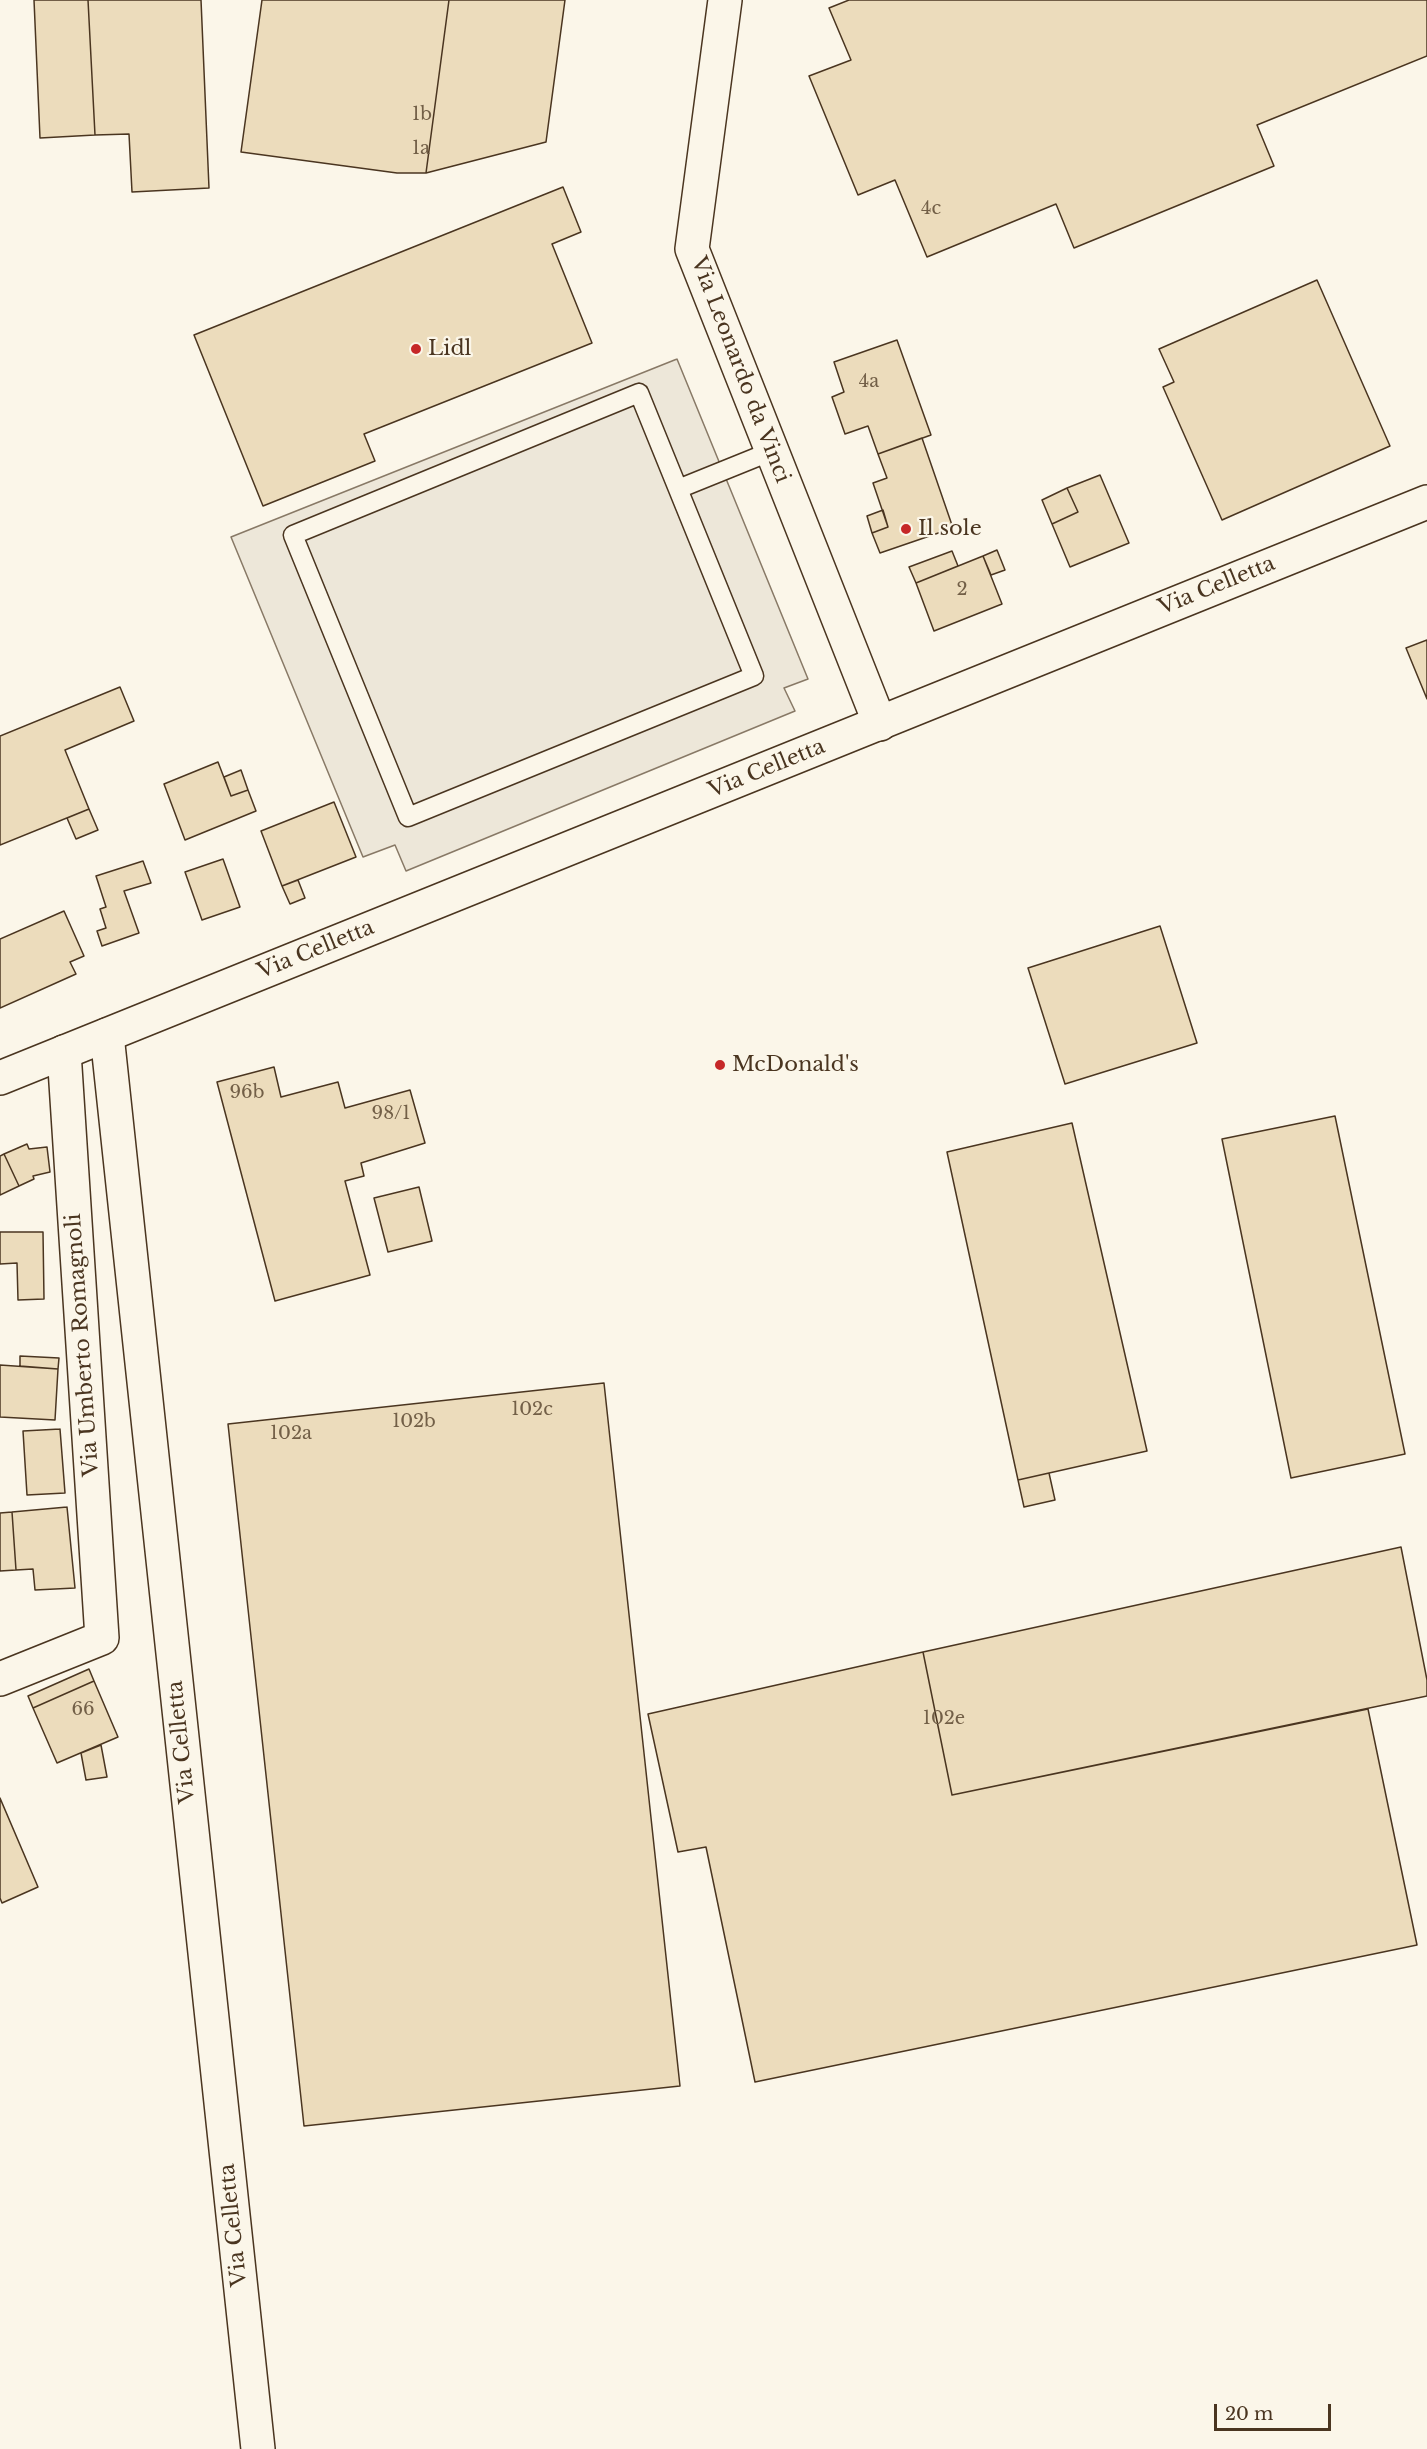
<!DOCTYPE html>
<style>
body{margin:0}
#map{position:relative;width:1427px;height:2449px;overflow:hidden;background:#fbf6e9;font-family:"Libre Baskerville",serif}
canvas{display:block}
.scale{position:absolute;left:1214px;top:2404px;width:117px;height:27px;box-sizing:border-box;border:3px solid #4a3520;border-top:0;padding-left:8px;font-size:18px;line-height:21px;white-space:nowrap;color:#4a3520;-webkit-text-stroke:4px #fbf6e9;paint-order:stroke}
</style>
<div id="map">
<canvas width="1427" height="2449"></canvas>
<div class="scale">20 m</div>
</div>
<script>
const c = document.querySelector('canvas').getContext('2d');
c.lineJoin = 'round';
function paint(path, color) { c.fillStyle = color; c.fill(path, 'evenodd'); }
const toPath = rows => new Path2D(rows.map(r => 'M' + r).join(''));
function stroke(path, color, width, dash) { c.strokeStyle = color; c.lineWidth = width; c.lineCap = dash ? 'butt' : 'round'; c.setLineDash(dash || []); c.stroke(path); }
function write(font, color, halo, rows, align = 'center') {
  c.font = font + ' "Libre Baskerville",serif'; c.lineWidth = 4.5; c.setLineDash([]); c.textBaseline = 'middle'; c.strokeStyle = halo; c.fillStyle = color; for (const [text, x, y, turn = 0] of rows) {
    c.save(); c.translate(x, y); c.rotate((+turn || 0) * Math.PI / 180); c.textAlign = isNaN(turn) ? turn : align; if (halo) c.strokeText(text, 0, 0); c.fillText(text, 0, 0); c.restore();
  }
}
const parking = toPath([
 [677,359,808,679,784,688,795,711,406,871,395,845,363,857,231,537,677,359]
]);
const building = toPath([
 [34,0,88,0,95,135,40,138,34,0],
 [88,0,201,0,209,188,132,192,129,134,95,135,88,0],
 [262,0,449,0,426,173,397,173,241,152,262,0],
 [449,0,565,0,546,142,426,173,449,0],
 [849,0,1427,0,1427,56,1257,125,1274,166,1074,248,1056,204,927,257,895,180,858,195,809,76,851,60,829,8,849,0],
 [563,187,581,232,552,244,592,343,364,434,375,461,263,506,194,335,563,187],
 [1317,280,1390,446,1222,520,1163,387,1174,382,1159,349,1317,280],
 [897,340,931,435,878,454,868,426,845,434,832,397,844,392,834,362,897,340],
 [922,438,953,528,880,553,872,533,888,527,873,483,887,478,878,454,922,438],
 [1100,475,1129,543,1070,567,1052,524,1078,512,1067,488,1100,475],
 [1067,488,1078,512,1052,524,1042,500,1067,488],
 [883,510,888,527,872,533,867,516,883,510],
 [997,550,1005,570,991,575,983,556,997,550],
 [952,551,958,566,916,583,909,567,952,551],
 [983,556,1002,604,934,631,916,583,983,556],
 [1427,640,1427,699,1406,648,1427,640],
 [120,687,134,721,65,750,89,809,0,845,0,736,120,687],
 [218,762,231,796,248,790,256,811,185,840,164,784,218,762],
 [241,770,248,790,231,796,224,777,241,770],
 [334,802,356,857,282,886,261,831,334,802],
 [89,809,98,830,76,839,67,818,89,809],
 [223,859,240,907,202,920,185,872,223,859],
 [143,861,151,883,124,891,139,933,102,946,97,931,106,928,100,909,106,907,96,876,143,861],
 [298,880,305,898,290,904,282,886,298,880],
 [64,911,84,956,70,962,76,974,0,1008,0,939,64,911],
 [1160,926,1197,1043,1065,1084,1028,968,1160,926],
 [274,1067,281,1097,338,1082,345,1108,410,1090,425,1143,361,1163,364,1176,345,1181,370,1275,275,1301,217,1082,274,1067],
 [1335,1116,1405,1454,1291,1478,1222,1139,1335,1116],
 [1072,1123,1147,1451,1018,1480,947,1152,1072,1123],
 [27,1144,29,1149,47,1147,50,1172,33,1176,34,1179,19,1186,4,1154,27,1144],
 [4,1154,19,1186,0,1195,0,1156,4,1154],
 [419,1187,432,1241,388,1252,374,1198,419,1187],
 [0,1232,43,1232,44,1299,18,1300,17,1263,0,1264,0,1232],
 [20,1356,59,1358,58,1369,20,1366,20,1356],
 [0,1365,58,1369,55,1420,0,1417,0,1365],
 [604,1383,680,2086,304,2126,228,1424,604,1383],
 [60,1429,65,1493,27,1495,23,1431,60,1429],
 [1049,1473,1055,1500,1024,1507,1018,1480,1049,1473],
 [67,1507,75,1588,35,1590,33,1569,16,1570,12,1512,67,1507],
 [12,1512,16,1570,0,1571,0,1513,12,1512],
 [1401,1547,1427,1680,1427,1696,952,1795,923,1652,1401,1547],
 [923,1652,952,1795,1368,1709,1417,1945,755,2082,706,1847,678,1852,648,1714,923,1652],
 [89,1669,94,1681,33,1708,28,1696,89,1669],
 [94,1681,118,1737,57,1763,33,1708,94,1681],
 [101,1745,107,1777,86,1780,81,1753,101,1745],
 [0,1798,38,1887,2,1903,0,1898,0,1798]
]);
const service = toPath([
 [639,393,754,676,408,817,293,535,639,393],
 [678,489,772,451]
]);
const minor = toPath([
 [725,0,692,249,880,724],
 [107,1035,258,2449],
 [0,1679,102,1638,64,1052]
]);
const primary = toPath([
 [0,1078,1427,502]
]);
const markers = [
 [416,349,6,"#c62828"],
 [906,529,6,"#c62828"],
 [720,1065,6,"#c62828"]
];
const numberNames = [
 ["1b",422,115],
 ["1a",421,149],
 ["4c",931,209],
 ["4a",869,382],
 ["2",962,590],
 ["96b",247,1093],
 ["98/1",391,1114],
 ["102c",532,1410],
 ["102b",414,1422],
 ["102a",291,1434],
 ["66",83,1710],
 ["102e",944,1719]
];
const poiNames = [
 ["Lidl",428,349],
 ["Il sole",918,529],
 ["McDonald's",732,1065]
];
const streetNames = [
 ["Via Leonardo da Vinci",740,370,69],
 ["Via Celletta",1217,586,-22],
 ["Via Celletta",767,769,-22],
 ["Via Celletta",316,950,-22],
 ["Via Umberto Romagnoli",83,1345,-94],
 ["Via Celletta",182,1742,-96],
 ["Via Celletta",234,2225,-96]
];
paint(parking, '#ede7d9');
stroke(parking, '#887966', 1.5);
paint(building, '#ecdcbc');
stroke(building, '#4a3520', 1.5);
stroke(service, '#4a3520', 21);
stroke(minor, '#4a3520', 36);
stroke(primary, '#4a3520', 36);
stroke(service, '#fbf6e9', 18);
stroke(minor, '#fbf6e9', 33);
stroke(primary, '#fbf6e9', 33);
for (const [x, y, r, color] of markers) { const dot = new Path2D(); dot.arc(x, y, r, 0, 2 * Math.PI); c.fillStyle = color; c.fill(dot); stroke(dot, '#fbf6e9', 2); }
write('18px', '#725f47', null, numberNames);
write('21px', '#4a3520', '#fbf6e9', poiNames, 'left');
write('21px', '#4a3520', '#fbf6e9', streetNames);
</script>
